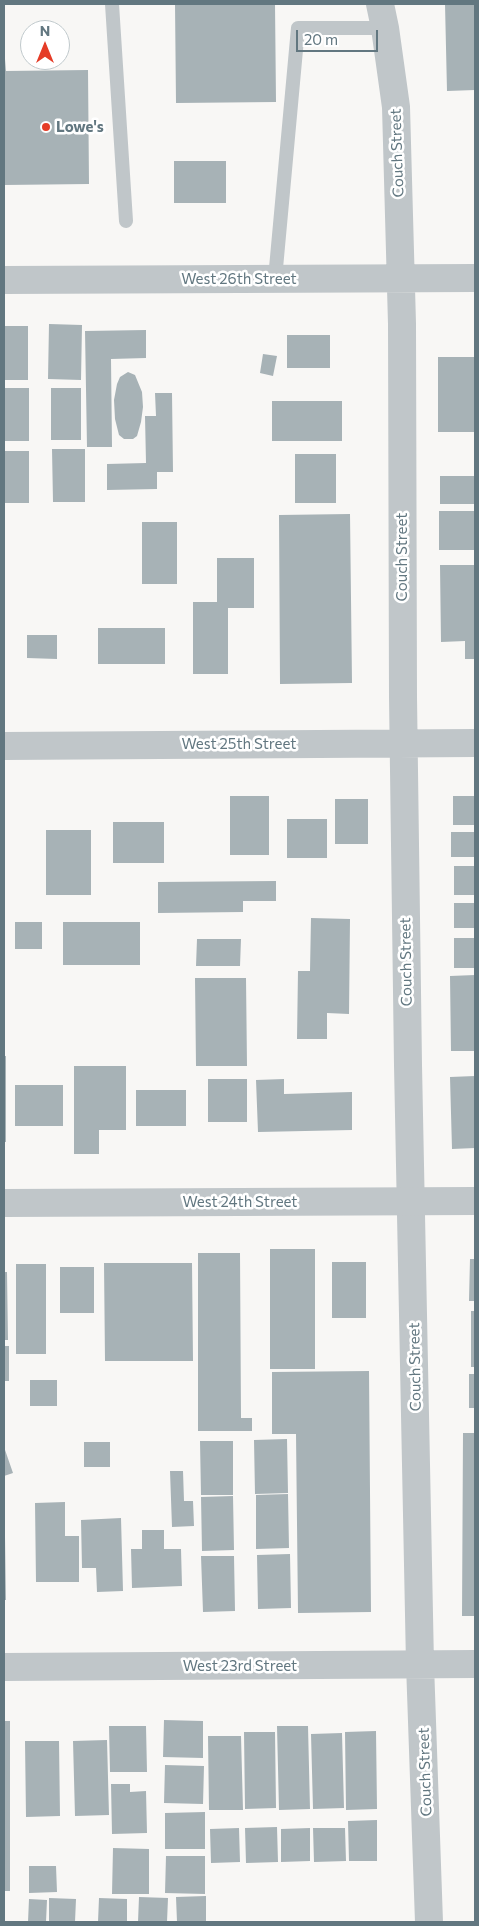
<!DOCTYPE html>
<style>
body{margin:0}
#map{position:relative;width:479px;height:1926px;overflow:hidden;background:#f8f7f5;font-family:Commissioner,sans-serif}
canvas{display:block}
.frame{position:absolute;inset:0;border:5px solid #627780;pointer-events:none}
.north{position:absolute;left:20px;top:20px;width:50px;height:50px;box-sizing:border-box;background:#fff;border:1px solid #c0c9cc;border-radius:50%;rotate:0deg;font-size:14px;font-weight:700;line-height:20px;text-align:center;color:#627780}
.north::after{content:'';display:block;margin:auto;width:18px;height:22px;background:#e53c27;clip-path:polygon(50% 0,100% 100%,50% 72%,0 100%)}
.scale{position:absolute;left:296px;top:30px;width:82px;height:22px;box-sizing:border-box;border:2px solid #627780;border-top:0;padding-left:6px;font-size:15px;line-height:18px;white-space:nowrap;color:#627780;-webkit-text-stroke:4px #fff;paint-order:stroke}
</style>
<div id="map">
<canvas width="479" height="1926"></canvas>
<div class="frame"></div>
<div class="north">N</div>
<div class="scale">20 m</div>
</div>
<script>
const c = document.querySelector('canvas').getContext('2d');
c.lineJoin = 'round';
function paint(path, color) { c.fillStyle = color; c.fill(path, 'evenodd'); }
const toPath = rows => new Path2D(rows.map(r => 'M' + r).join(''));
function stroke(path, color, width, dash) { c.strokeStyle = color; c.lineWidth = width; c.lineCap = dash ? 'butt' : 'round'; c.setLineDash(dash || []); c.stroke(path); }
function write(font, color, halo, rows, align = 'center') {
  c.font = font + ' Commissioner,sans-serif'; c.lineWidth = 5; c.setLineDash([]); c.textBaseline = 'middle'; c.strokeStyle = halo; c.fillStyle = color; for (const [text, x, y, turn = 0] of rows) {
    c.save(); c.translate(x, y); c.rotate((+turn || 0) * Math.PI / 180); c.textAlign = isNaN(turn) ? turn : align; if (halo) c.strokeText(text, 0, 0); c.fillText(text, 0, 0); c.restore();
  }
}
const building = toPath([
 [175,4,275,4,276,102,176,103],
 [445,4,475,4,475,90,447,91],
 [4,59,5,59,6,71,88,70,89,184,4,185],
 [174,161,226,161,226,203,174,203],
 [49,324,82,325,81,380,48,379],
 [4,326,28,326,28,380,4,380],
 [146,330,146,358,111,359,112,447,87,447,85,331],
 [287,335,330,335,330,368,287,368],
 [263,354,277,356,273,376,260,373],
 [438,357,475,357,475,432,438,432],
 [128,372,135,375,142,392,143,407,141,422,137,436,133,439,124,439,119,435,115,419,114,400,117,384,120,377],
 [4,388,29,388,29,441,4,441],
 [51,388,81,388,81,440,51,440],
 [155,393,172,393,173,472,157,472,157,489,107,490,107,464,146,463,145,416,156,416],
 [272,401,342,401,342,441,272,441],
 [52,449,85,449,85,502,53,502],
 [4,451,29,451,29,503,4,503],
 [295,454,336,454,336,503,295,503],
 [440,476,475,476,475,504,440,504],
 [439,511,475,511,475,550,439,550],
 [350,514,352,683,280,684,279,515],
 [142,522,177,522,177,584,142,584],
 [217,558,254,558,254,608,228,608,228,674,193,674,193,602,217,602],
 [440,565,474,565,475,659,465,659,465,641,441,642],
 [98,628,165,628,165,664,98,664],
 [27,635,57,635,57,659,27,658],
 [230,796,269,796,269,855,230,855],
 [453,796,475,796,475,825,453,825],
 [335,799,368,799,368,844,335,844],
 [287,819,327,819,327,858,287,858],
 [113,822,164,822,164,863,113,863],
 [46,830,91,830,91,895,46,895],
 [451,832,475,832,475,857,451,857],
 [454,866,475,866,475,895,454,895],
 [276,881,276,901,243,901,243,912,158,913,158,882],
 [454,903,475,903,475,928,454,928],
 [311,918,350,919,349,1014,327,1013,327,1039,297,1039,298,971,310,971],
 [15,922,42,922,42,949,15,949],
 [63,922,140,922,140,965,63,965],
 [454,938,475,938,475,968,454,968],
 [197,939,241,939,240,966,196,966],
 [475,975,475,1051,451,1051,450,976],
 [195,978,246,978,247,1066,196,1066],
 [4,1056,6,1056,6,1142,4,1142],
 [74,1066,126,1066,126,1130,99,1130,99,1154,74,1154],
 [475,1076,475,1148,452,1149,450,1077],
 [208,1079,247,1079,247,1122,208,1122],
 [284,1079,284,1094,352,1092,352,1130,258,1132,256,1080],
 [15,1085,63,1085,63,1126,15,1126],
 [136,1090,186,1090,186,1126,136,1126],
 [270,1249,315,1249,315,1369,270,1369],
 [198,1253,240,1253,241,1418,252,1418,252,1431,198,1431],
 [470,1259,475,1259,475,1301,469,1301],
 [332,1262,366,1262,366,1318,332,1318],
 [104,1263,192,1263,193,1361,105,1361],
 [16,1264,46,1264,46,1354,16,1354],
 [60,1267,94,1267,94,1313,60,1313],
 [4,1272,7,1272,8,1340,4,1340],
 [471,1311,475,1311,475,1367,471,1367],
 [4,1346,9,1346,9,1381,4,1381],
 [369,1371,371,1612,298,1613,296,1434,272,1434,272,1372],
 [469,1374,475,1374,475,1408,469,1408],
 [30,1380,57,1380,57,1406,30,1406],
 [463,1433,475,1433,475,1616,462,1616],
 [287,1439,288,1493,255,1494,254,1440],
 [200,1441,233,1441,233,1495,201,1495],
 [84,1442,110,1442,110,1467,84,1467],
 [4,1447,13,1473,4,1476],
 [170,1471,183,1471,184,1501,193,1501,194,1526,172,1527],
 [288,1494,289,1548,256,1549,256,1495],
 [233,1496,234,1550,202,1551,201,1497],
 [65,1502,65,1536,79,1536,79,1582,36,1582,35,1503],
 [121,1518,123,1591,97,1592,96,1568,82,1568,81,1520],
 [142,1530,164,1530,164,1549,181,1549,182,1586,132,1588,131,1549,142,1549],
 [4,1537,5,1537,6,1600,4,1600],
 [290,1554,291,1608,258,1609,257,1555],
 [201,1556,234,1556,235,1611,203,1612],
 [164,1720,203,1721,203,1758,163,1757],
 [4,1721,10,1721,10,1891,4,1891],
 [109,1726,146,1726,147,1772,110,1772],
 [277,1726,308,1726,310,1809,279,1810],
 [376,1731,377,1809,346,1810,345,1732],
 [244,1732,275,1732,276,1808,245,1809],
 [342,1733,344,1808,313,1809,311,1734],
 [208,1736,241,1736,243,1810,209,1810],
 [107,1740,109,1815,75,1816,73,1741],
 [25,1741,59,1741,60,1816,26,1817],
 [165,1765,204,1766,203,1804,164,1803],
 [111,1784,130,1784,130,1792,146,1791,147,1833,112,1834],
 [205,1812,205,1849,165,1849,165,1813],
 [377,1820,377,1861,349,1861,348,1821],
 [277,1827,278,1862,246,1863,245,1828],
 [239,1828,240,1862,211,1863,210,1829],
 [310,1828,310,1861,281,1862,281,1829],
 [313,1828,345,1828,346,1861,314,1862],
 [113,1848,149,1849,149,1894,112,1894],
 [166,1856,205,1856,205,1894,165,1893],
 [29,1866,56,1866,57,1892,29,1893],
 [206,1896,206,1922,177,1922,176,1897],
 [139,1897,168,1898,167,1922,138,1922],
 [49,1898,76,1899,75,1922,49,1922],
 [99,1898,127,1899,127,1922,98,1922],
 [29,1899,47,1900,46,1922,28,1922]
]);
const service = toPath([
 [112,4,126,221],
 [275,279,298,28,385,28]
]);
const minor = toPath([
 [380,4,385,28,396,107,402,324,403,697,408,1065,420,1664,429,1922],
 [4,280,475,278],
 [4,746,475,743],
 [4,1667,475,1664]
]);
const tertiary = toPath([
 [4,1203,475,1201]
]);
const markers = [
 [46,127,5,"#e53c27"]
];
const poiNames = [
 ["Lowe's",56,127]
];
const streetNames = [
 ["Couch Street",397,153,-92],
 ["West 26th Street",239,279],
 ["Couch Street",402,557,-90],
 ["West 25th Street",239,744],
 ["Couch Street",406,962,-91],
 ["West 24th Street",240,1202],
 ["Couch Street",415,1367,-91],
 ["West 23rd Street",240,1666],
 ["Couch Street",425,1772,-92]
];
paint(building, '#a7b2b6');
stroke(service, '#c0c6c9', 14);
stroke(minor, '#c0c6c9', 28);
stroke(tertiary, '#c0c6c9', 28);
for (const [x, y, r, color] of markers) { const dot = new Path2D(); dot.arc(x, y, r, 0, 2 * Math.PI); c.fillStyle = color; c.fill(dot); stroke(dot, '#fff', 2); }
write('bold 15px', '#627780', '#fff', poiNames, 'left');
write('15px', '#627780', '#fff', streetNames);
</script>
